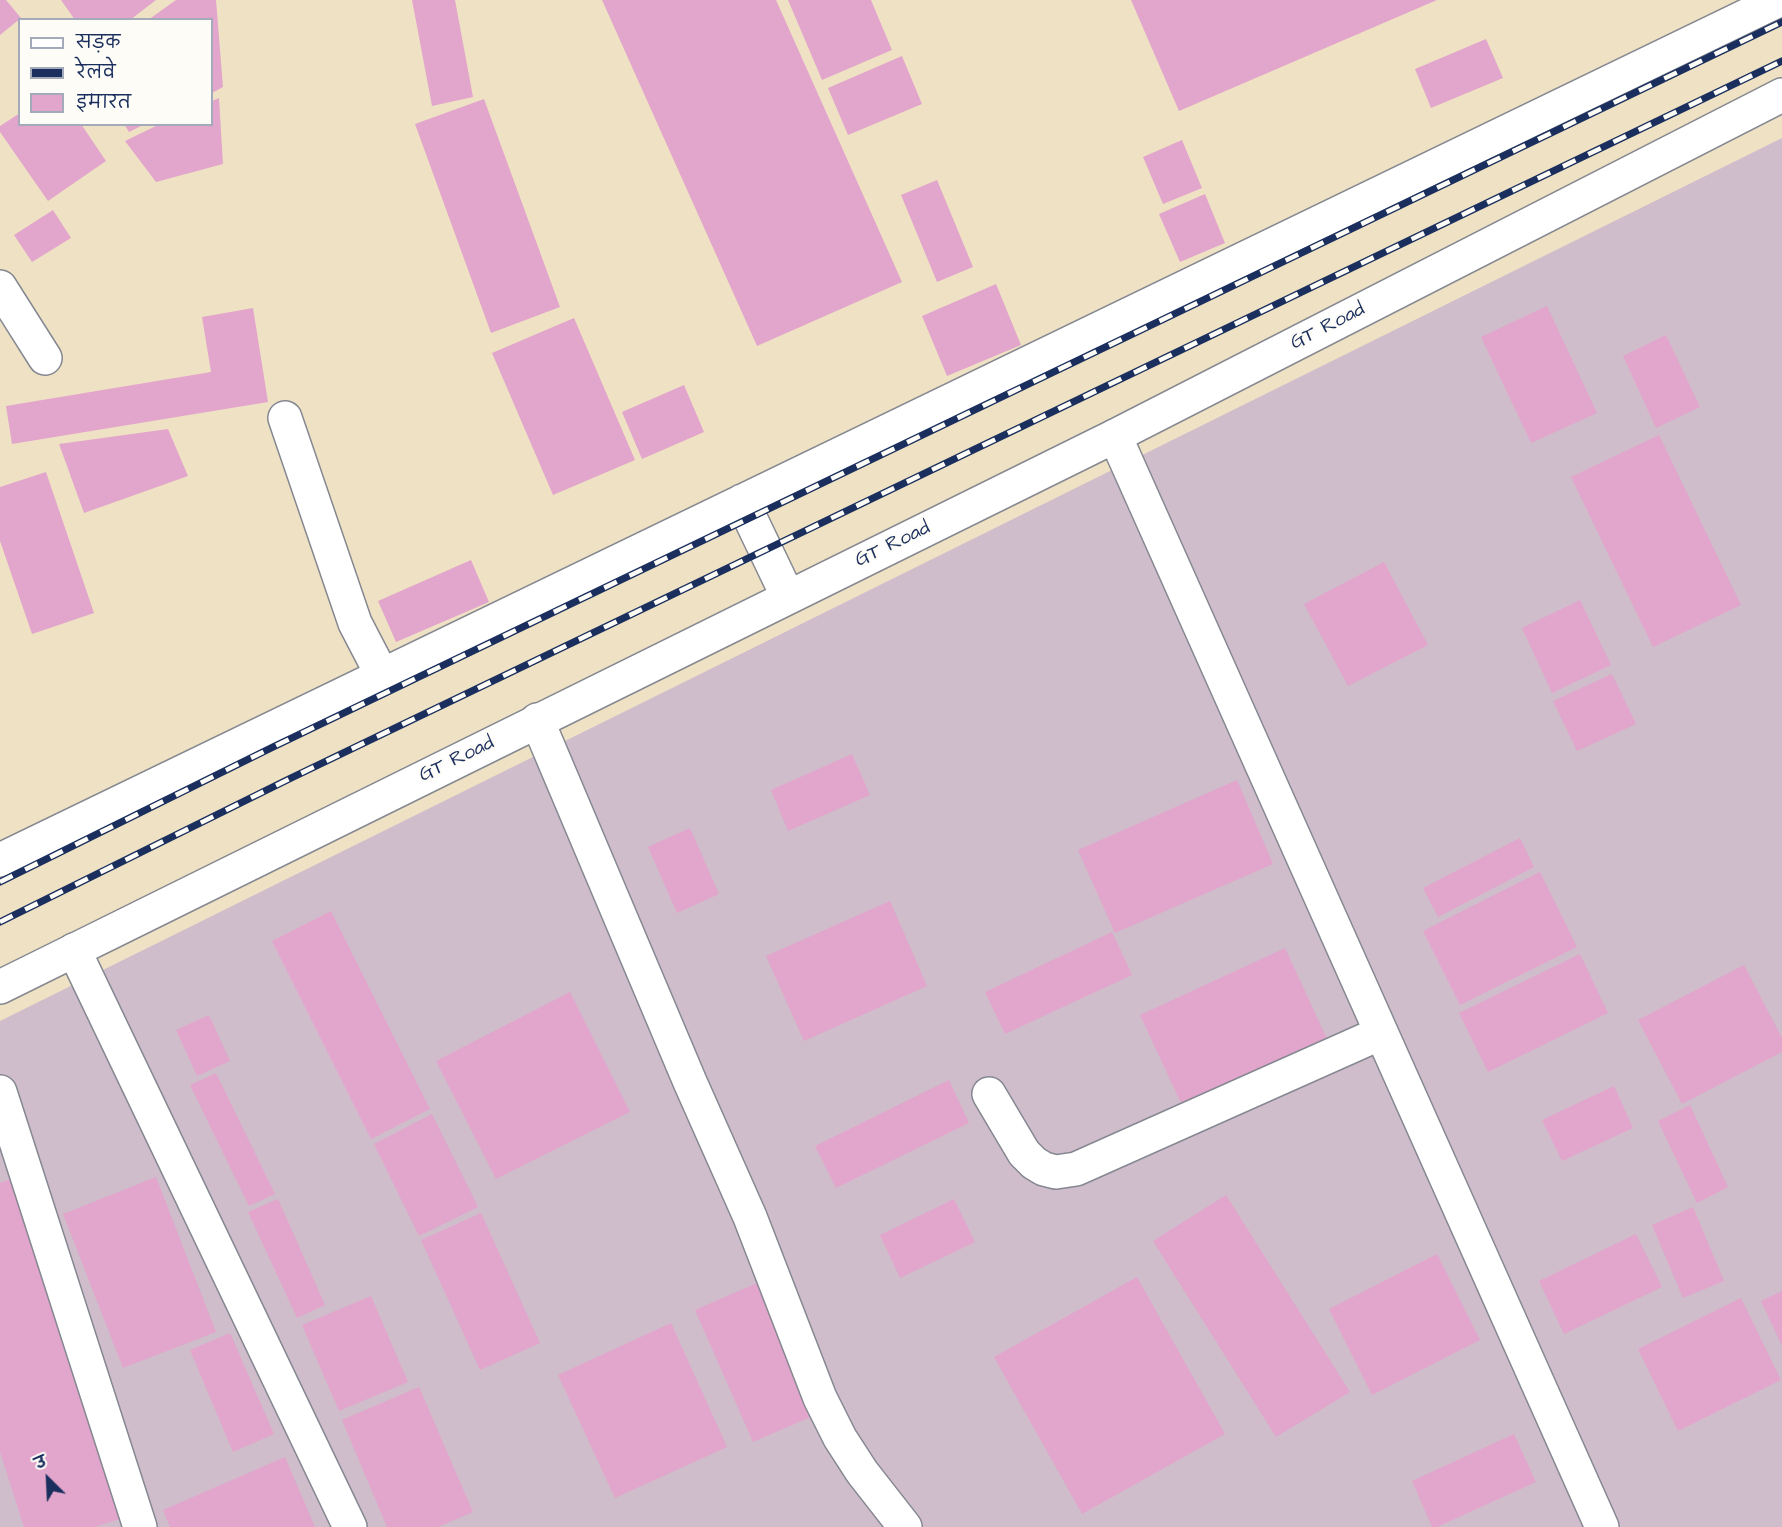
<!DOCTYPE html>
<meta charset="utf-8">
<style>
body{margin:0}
#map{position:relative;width:1782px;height:1527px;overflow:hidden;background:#efe2c4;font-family:"Architects Daughter","Playpen Sans Deva",sans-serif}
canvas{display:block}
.legend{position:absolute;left:18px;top:18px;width:195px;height:108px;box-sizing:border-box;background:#fdfcf7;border:2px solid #a3aaba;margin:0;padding:8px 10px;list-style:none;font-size:18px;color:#1b2f5e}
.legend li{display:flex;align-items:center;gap:12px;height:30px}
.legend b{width:30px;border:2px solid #a3aaba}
.north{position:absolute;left:18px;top:1449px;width:60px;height:60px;-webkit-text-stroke:4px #fdfcf7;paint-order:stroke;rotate:336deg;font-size:16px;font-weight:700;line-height:24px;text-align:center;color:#1b2f5e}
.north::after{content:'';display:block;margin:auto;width:21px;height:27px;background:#1b2f5e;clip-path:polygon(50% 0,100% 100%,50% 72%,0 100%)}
</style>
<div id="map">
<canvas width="1782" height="1527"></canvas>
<ul class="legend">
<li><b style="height:8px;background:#fff"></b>सड़क</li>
<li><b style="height:8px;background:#1b2f5e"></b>रेलवे</li>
<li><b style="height:16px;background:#e2a5cb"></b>इमारत</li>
</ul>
<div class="north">उ</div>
</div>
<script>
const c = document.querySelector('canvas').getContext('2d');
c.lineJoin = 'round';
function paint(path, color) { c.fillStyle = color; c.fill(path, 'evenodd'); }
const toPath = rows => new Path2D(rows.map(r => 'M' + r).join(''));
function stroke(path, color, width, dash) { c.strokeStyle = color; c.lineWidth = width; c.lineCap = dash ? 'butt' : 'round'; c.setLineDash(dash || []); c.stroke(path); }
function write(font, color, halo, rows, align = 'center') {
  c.font = font + ' "Architects Daughter",sans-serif'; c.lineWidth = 4.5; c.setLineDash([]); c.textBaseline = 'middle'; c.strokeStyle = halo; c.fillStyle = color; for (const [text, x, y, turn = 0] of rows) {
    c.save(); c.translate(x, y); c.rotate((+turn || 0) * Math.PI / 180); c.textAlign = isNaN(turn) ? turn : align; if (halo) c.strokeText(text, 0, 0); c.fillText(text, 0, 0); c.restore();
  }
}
const industrial = toPath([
 [1782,138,1782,1527,0,1527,0,1021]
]);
const building = toPath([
 [0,0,6,0,21,18,0,35],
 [61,0,156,0,130,20,75,20],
 [176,0,216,0,223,87,212,93,212,20,148,20],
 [412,0,455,0,473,97,432,106],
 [602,0,776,0,902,282,757,346],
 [788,0,871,0,892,50,822,80],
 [1131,0,1437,0,1179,111],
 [1486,39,1503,78,1431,108,1415,69],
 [902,56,922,104,848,135,828,88],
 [219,98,223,164,156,182,125,141,160,124,212,124,212,101],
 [484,99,560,307,491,333,415,124],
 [20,113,20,124,81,124,106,161,48,201,0,132,0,126],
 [124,124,145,124,129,132],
 [1182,140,1202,188,1163,204,1143,157],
 [937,180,973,267,937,282,901,195],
 [1205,194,1225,243,1180,262,1159,214],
 [53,210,71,238,32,262,14,235],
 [996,284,1021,345,947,376,922,316],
 [1547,306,1597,413,1531,443,1481,337],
 [253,308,268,402,12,444,6,406,211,372,202,317],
 [574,318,635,460,553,495,492,353],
 [1666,335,1700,407,1656,428,1623,356],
 [684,385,704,432,642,459,622,412],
 [168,429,188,476,84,513,59,444],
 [1659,435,1741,605,1653,647,1571,477],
 [46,472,94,613,32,634,0,541,0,487],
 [471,560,489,602,396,642,378,601],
 [1384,562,1428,645,1348,686,1304,604],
 [1580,600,1611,665,1552,693,1522,628],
 [1612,674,1636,724,1577,751,1553,701],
 [852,754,870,795,788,831,771,790],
 [1237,780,1273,864,1115,933,1078,850],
 [690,828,719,894,677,913,648,847],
 [1520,838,1534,867,1438,917,1423,888],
 [1540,872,1577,947,1460,1005,1423,931],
 [890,901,927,986,804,1041,766,956],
 [331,911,430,1109,371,1139,272,941],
 [1112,932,1132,975,1005,1034,985,992],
 [1285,948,1327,1039,1182,1105,1140,1015],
 [1580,954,1608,1013,1488,1072,1459,1013],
 [1744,965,1782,1038,1782,1052,1682,1104,1638,1020],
 [570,992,630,1112,496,1179,436,1061],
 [209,1015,230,1061,197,1076,176,1030],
 [216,1073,275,1194,249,1206,190,1085],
 [949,1080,969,1123,836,1188,815,1146],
 [1614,1086,1633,1128,1562,1161,1542,1120],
 [1690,1105,1728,1187,1697,1203,1658,1121],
 [432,1114,478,1207,419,1236,374,1144],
 [156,1177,216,1332,123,1368,63,1214],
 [11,1179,120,1519,94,1527,24,1527,0,1452,0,1183],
 [1226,1195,1350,1392,1276,1437,1153,1241],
 [278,1199,325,1305,297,1318,248,1212],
 [954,1199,975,1242,900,1278,880,1235],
 [1693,1207,1724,1281,1683,1298,1652,1225],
 [481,1213,540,1343,480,1370,421,1240],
 [1636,1234,1662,1287,1564,1334,1539,1281],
 [1437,1254,1480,1340,1372,1395,1329,1309],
 [1137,1277,1225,1434,1082,1514,994,1357],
 [764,1280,822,1412,753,1442,695,1310],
 [1782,1291,1782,1346,1761,1301],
 [371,1296,408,1382,339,1411,302,1325],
 [1741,1298,1781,1380,1678,1431,1638,1349],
 [671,1323,727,1447,615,1498,558,1375],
 [230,1333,274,1434,233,1452,190,1350],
 [419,1387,473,1512,438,1527,387,1527,342,1420],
 [1514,1434,1536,1482,1437,1527,1432,1527,1412,1481],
 [285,1457,315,1527,170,1527,163,1510]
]);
const minor = toPath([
 [0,287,45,358],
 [285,418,355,623,382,675],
 [1115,436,1602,1527],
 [537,720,690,1082,750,1217,820,1398,840,1438,862,1472,905,1527],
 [74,950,350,1527],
 [0,1092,140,1527],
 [989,1094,1024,1153,1034,1163,1044,1169,1056,1172,1076,1169,1381,1033]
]);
const highway = toPath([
 [742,501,788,597],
 [0,860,1779,0],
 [0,987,1115,436,1782,95]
]);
const rail = toPath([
 [0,882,273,747,1782,22],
 [0,922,289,779,1782,61]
]);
const streetNames = [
 ["GT Road",1328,327,-27],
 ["GT Road",893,545,-26],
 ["GT Road",457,760,-26]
];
paint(industrial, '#d0bdcc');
paint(building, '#e2a5cb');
stroke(minor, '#858891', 36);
stroke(highway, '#858891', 36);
stroke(minor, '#fff', 33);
stroke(highway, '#fff', 33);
stroke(rail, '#1b2f5e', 7);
stroke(rail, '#fdfcf7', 4.5, [14]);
write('20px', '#1b2f5e', '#fdfcf7', streetNames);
</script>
